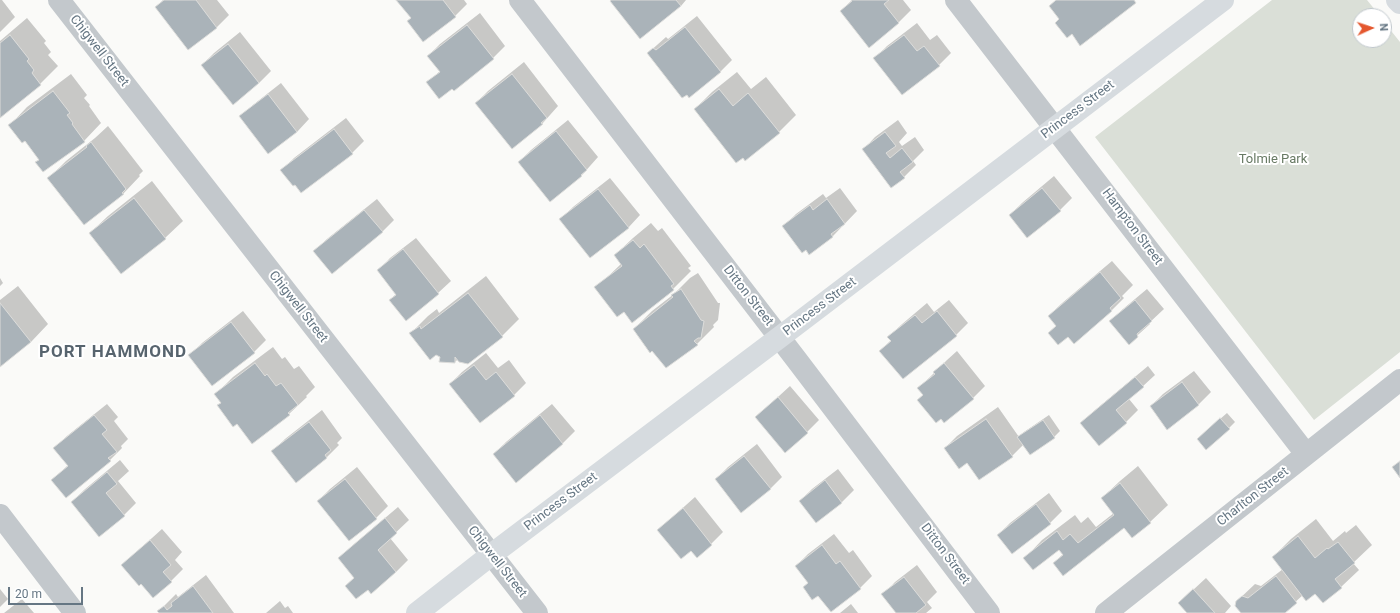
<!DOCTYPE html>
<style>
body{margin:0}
#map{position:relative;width:1400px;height:613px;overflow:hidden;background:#fafaf8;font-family:Roboto,sans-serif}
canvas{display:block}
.north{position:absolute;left:1352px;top:8px;width:40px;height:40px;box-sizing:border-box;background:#fff;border:1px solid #c1c8cd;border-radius:50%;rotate:87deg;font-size:11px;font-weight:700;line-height:16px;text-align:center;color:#657683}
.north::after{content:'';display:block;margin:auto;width:14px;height:18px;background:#e4572e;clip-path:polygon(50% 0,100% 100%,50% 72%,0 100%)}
.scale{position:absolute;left:8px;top:587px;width:75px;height:18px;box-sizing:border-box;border:2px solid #657683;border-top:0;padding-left:5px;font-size:12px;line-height:14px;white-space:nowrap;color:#657683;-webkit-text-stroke:3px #fff;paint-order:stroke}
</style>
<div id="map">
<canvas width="1400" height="613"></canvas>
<div class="north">N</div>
<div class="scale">20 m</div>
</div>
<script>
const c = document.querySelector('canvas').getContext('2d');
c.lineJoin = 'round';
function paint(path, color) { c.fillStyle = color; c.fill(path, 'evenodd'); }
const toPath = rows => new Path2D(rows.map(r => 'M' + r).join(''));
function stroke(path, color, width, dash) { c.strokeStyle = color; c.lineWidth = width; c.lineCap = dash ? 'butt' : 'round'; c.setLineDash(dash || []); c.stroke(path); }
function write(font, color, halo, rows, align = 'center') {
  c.font = font + ' Roboto,sans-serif'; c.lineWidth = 4; c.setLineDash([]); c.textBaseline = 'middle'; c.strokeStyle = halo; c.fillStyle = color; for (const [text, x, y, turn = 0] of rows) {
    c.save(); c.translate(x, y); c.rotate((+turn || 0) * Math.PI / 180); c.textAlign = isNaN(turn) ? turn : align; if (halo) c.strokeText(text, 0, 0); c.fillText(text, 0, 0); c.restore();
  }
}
const green = toPath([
 [1272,0,1367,0,1380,16,1360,16,1360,40,1384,40,1384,22,1400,42,1400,352,1314,420,1095,137]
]);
const shadow = toPath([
 [0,0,2,0,15,17,0,32],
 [163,0,217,0,229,15,217,27,189,49,157,7],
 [397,0,464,0,467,4,455,16,424,40,412,18],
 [612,0,686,0,681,6],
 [852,0,903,0,911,10,899,22,869,46,841,11],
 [480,13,505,46,493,58,428,82,440,71,428,56,440,44],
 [697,16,732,60,720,72,648,53,666,37,668,39],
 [27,18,46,41,44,43,51,52,48,55,58,66,40,84,0,116,0,41],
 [917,23,930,40,937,35,951,53,939,65,875,58,887,46],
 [240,32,271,71,259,83,202,65,214,53],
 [524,62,558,106,542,124,476,103,488,91],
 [737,72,751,89,766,77,796,115,779,132,695,109,712,92],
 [71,74,87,95,84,98,90,105,89,106,101,123,84,141,37,162,39,159,25,140,10,125,27,107],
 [281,83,309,119,297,132,241,117,253,105],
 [346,118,364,141,352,153,295,184,282,170,294,158],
 [568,120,598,157,582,175,550,200,519,162,531,150],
 [898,120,907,133,899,142,902,146,915,137,924,150,913,161,916,165,904,177,892,187,863,150,875,137],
 [108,126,143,171,139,175,140,176,123,194,49,178,66,161,95,138],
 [1054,176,1072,198,1060,210,1010,215,1022,203],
 [610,178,640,215,628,228,561,219,573,207],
 [152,181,183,221,165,238,90,233,108,216],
 [840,188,857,211,833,236,809,254,784,226,796,214,823,194,826,198],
 [377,199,394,220,382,232,315,251,327,239],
 [651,223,658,231,662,228,691,266,688,268,691,271,673,289,632,321,624,311,596,288,622,263,615,255,633,238],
 [416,238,451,281,438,293,406,319,390,300,396,294,378,271,390,258],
 [1112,261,1133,285,1122,296,1124,298,1112,310,1074,343,1049,316,1061,304],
 [698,273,718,303,720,303,718,320,713,325,714,327,697,344,666,367,634,329,652,311,674,294,690,278],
 [486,276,519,319,502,336,458,359,455,362,411,333,428,316,437,309,439,313],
 [0,278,3,283,0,286],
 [18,286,48,324,31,342,0,366,0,300],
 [1147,289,1164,309,1149,323,1150,324,1129,343,1111,321,1123,309],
 [949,300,968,323,956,335,881,351,891,340,889,337,901,325,927,303,934,312],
 [243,311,266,340,254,352,190,356,202,343],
 [273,347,282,359,285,357,294,369,299,366,315,387,306,396,307,397,289,414,237,423,219,405,222,402,216,394,233,377],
 [957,351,985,386,973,398,924,395,919,388,947,360],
 [486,353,498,368,509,360,526,383,514,395,450,384,462,372],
 [1148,366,1155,375,1129,399,1138,410,1126,422,1082,423,1094,411],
 [1194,371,1211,392,1199,404,1168,428,1151,406,1163,394],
 [790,386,819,420,807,432,756,417],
 [107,404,118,417,114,421,128,439,121,446,122,448,110,460,66,496,53,480,68,465,55,448,67,436],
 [552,404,575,431,563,443,516,481,494,454,506,442],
 [998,407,1019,437,1024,432,1049,415,1060,431,1054,437,1023,445,1012,456,967,462,945,448,957,436],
 [322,410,342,438,337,443,339,445,327,457,273,451,285,439],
 [1227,413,1235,422,1229,428,1204,433],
 [757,444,782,477,770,489,716,479,728,467],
 [120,460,129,471,118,481,136,503,124,515,99,535,72,502,84,490],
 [1138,466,1168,505,1150,522,1132,536,1124,527,1054,563,1063,554,1059,549,1025,558,1042,540,1075,515,1081,523,1088,517,1096,527,1114,513,1102,498,1120,481],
 [357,467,388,506,376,518,318,501,330,489],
 [838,469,854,490,842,502,816,522,800,501,812,489],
 [1049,493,1062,511,1050,523,1012,553,998,535,1010,523],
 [695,497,723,532,711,544,658,530],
 [398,507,409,520,390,538,408,560,396,572,346,586,355,577,340,558,352,546],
 [1316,519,1333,541,1345,531,1346,533,1356,525,1372,545,1353,563,1359,570,1341,587,1303,595,1283,613,1242,613,1237,601,1255,584,1261,586,1283,569,1273,557,1291,539],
 [162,529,182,552,175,560,183,569,171,581,141,583,122,565],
 [834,534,849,553,853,550,872,576,860,588,809,583,796,566,808,554],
 [917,565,937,592,927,602,932,608,926,613,897,613,883,595,895,582],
 [206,575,234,613,160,613,159,611,176,594,178,597],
 [1206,578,1231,606,1225,613,1188,613,1179,603],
 [0,589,8,599,0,607],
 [22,599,34,613,4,613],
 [280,601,285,608,288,606,293,613,266,613],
 [851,604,858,613,840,613]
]);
const building = toPath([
 [164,0,196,0,217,28,188,50,155,7,164,0],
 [396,0,443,0,456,17,423,42,407,21,411,18,396,0],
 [611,0,676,0,681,6,640,39,610,1,611,0],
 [851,0,889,0,884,4,899,23,869,48,840,11,852,1,851,0],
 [1056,0,1134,0,1136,3,1080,46,1072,34,1067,38,1055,23,1059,19,1049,6,1056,0],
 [467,25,494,59,454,91,452,89,439,99,426,82,440,72,427,56,467,25],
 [685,27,721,72,689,98,687,95,682,98,647,53,653,48,656,50,685,27],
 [10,35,29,59,27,61,34,70,32,73,41,85,0,118,0,43,10,35],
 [904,35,917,51,924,46,940,66,902,95,873,58,904,35],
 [228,44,259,83,233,105,201,65,228,44],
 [512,74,547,118,541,123,543,124,512,149,475,103,512,74],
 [719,89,733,106,748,93,780,133,745,161,743,158,736,163,694,109,719,89],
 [53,91,70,113,67,115,73,123,72,124,85,142,43,172,35,162,39,160,25,141,22,143,8,125,53,91],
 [268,94,297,132,268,154,239,116,268,94],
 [334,129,353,154,301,193,295,185,293,186,280,170,334,129],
 [556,131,587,170,581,175,582,176,550,202,518,162,556,131],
 [885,132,896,146,886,153,890,158,902,148,913,162,900,172,905,178,891,188,862,149,885,132],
 [91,142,126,189,122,193,124,194,84,225,47,178,87,147,86,146,91,142],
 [1042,188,1061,211,1027,238,1009,215,1042,188],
 [598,189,629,228,590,258,559,219,598,189],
 [134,198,166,239,121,274,89,233,134,198],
 [827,199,845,224,831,234,833,237,809,255,806,250,802,253,782,226,810,205,813,210,827,199],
 [364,210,383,232,332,274,313,251,364,210],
 [633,240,640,248,644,244,674,284,671,286,674,290,632,323,624,312,617,317,594,287,622,266,614,255,633,240],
 [403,249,439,294,406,321,389,300,396,295,377,270,403,249],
 [1100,272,1121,298,1110,308,1112,311,1074,344,1068,337,1058,345,1048,333,1056,326,1048,316,1100,272],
 [681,289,701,320,704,321,701,338,698,338,694,341,698,345,666,368,652,351,650,353,633,329,673,297,671,295,681,289],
 [468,293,503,337,468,364,459,362,455,357,455,363,439,362,440,357,436,355,430,360,409,333,420,326,421,329,468,293],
 [1135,300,1152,321,1137,334,1138,337,1129,345,1109,321,1135,300],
 [0,303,31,342,0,367,0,303],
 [937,311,957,336,903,379,879,351,891,341,887,337,915,315,922,323,937,311],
 [231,322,255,353,212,386,188,355,231,322],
 [255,363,265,376,267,374,276,386,281,383,298,405,288,413,290,415,252,444,237,424,233,427,217,405,221,403,214,394,255,363],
 [944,363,974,399,944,423,941,419,936,423,917,400,923,395,917,388,935,374,933,372,944,363],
 [474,365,486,380,496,372,515,396,480,423,449,384,474,365],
 [1135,377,1144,387,1116,410,1127,423,1099,446,1080,423,1135,377],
 [1182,382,1199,405,1167,430,1150,406,1182,382],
 [778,397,808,433,785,453,755,417,778,397],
 [94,415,107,430,102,434,117,452,108,458,111,461,66,498,51,480,68,466,53,448,94,415],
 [540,415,563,444,516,483,493,454,540,415],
 [1220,418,1230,429,1206,450,1197,439,1220,418],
 [986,419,1013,457,979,480,967,463,959,469,944,448,986,419],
 [1043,420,1055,438,1030,455,1017,437,1043,420],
 [309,422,331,450,325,455,327,458,296,483,271,451,309,422],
 [744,456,771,489,741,513,715,479,744,456],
 [1400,461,1400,478,1392,467,1400,461],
 [107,472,117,484,106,493,125,516,99,537,71,502,107,472],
 [345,479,377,519,349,541,317,501,345,479],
 [825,480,842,503,816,523,799,501,825,480],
 [1120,483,1151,523,1132,538,1124,528,1063,576,1053,563,1063,555,1059,550,1033,570,1023,558,1057,531,1063,540,1070,534,1078,543,1114,515,1101,498,1120,483],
 [1036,504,1051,524,1012,554,997,535,1036,504],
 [683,508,712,545,697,558,691,551,681,559,657,530,683,508],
 [385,518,397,533,378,550,396,572,371,594,368,590,356,599,345,586,354,578,338,558,385,518],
 [1298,536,1315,558,1327,548,1328,549,1338,542,1355,563,1335,579,1342,588,1323,603,1315,594,1306,601,1272,557,1298,536],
 [150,540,171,565,163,572,172,582,153,598,141,584,139,586,121,565,150,540],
 [822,545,836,564,840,561,861,589,831,612,818,596,812,600,803,587,808,583,795,566,822,545],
 [1276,576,1297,603,1285,613,1241,613,1235,606,1236,601,1242,596,1248,598,1276,576],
 [904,577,926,605,916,613,896,613,881,594,904,577],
 [193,586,213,613,159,613,157,611,164,606,167,610,172,606,171,603,193,586],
 [1193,589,1215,613,1187,613,1178,603,1193,589]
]);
const street = toPath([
 [59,0,537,613],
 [520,0,796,359,989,613],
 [956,0,1306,454],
 [0,515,75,613],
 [1106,613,1400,380]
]);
const secondary = toPath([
 [1397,0,1400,3],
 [417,613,491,555,780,337,1223,0]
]);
const streetNames = [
 ["Chigwell Street",99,51,52],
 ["Princess Street",1078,110,-37],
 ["Hampton Street",1132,227,53],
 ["Ditton Street",748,296,52],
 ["Chigwell Street",298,307,52],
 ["Princess Street",820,307,-37],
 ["Charlton Street",1253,497,-38],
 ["Princess Street",561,502,-37],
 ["Ditton Street",945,554,53],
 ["Chigwell Street",497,562,52]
];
const parkNames = [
 ["Tolmie Park",1273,160]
];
const districtNames = [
 ["PORT HAMMOND",113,353]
];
paint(green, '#dadfd7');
paint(shadow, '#0003');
paint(building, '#aab3b9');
stroke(building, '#dcdcda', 1);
stroke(street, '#c3c8cc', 22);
stroke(secondary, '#d6dbdf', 22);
write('13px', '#657683', '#fff', streetNames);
write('13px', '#687a64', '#fff', parkNames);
c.letterSpacing = '1px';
write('bold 17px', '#57646e', '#fff', districtNames);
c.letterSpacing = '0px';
</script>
